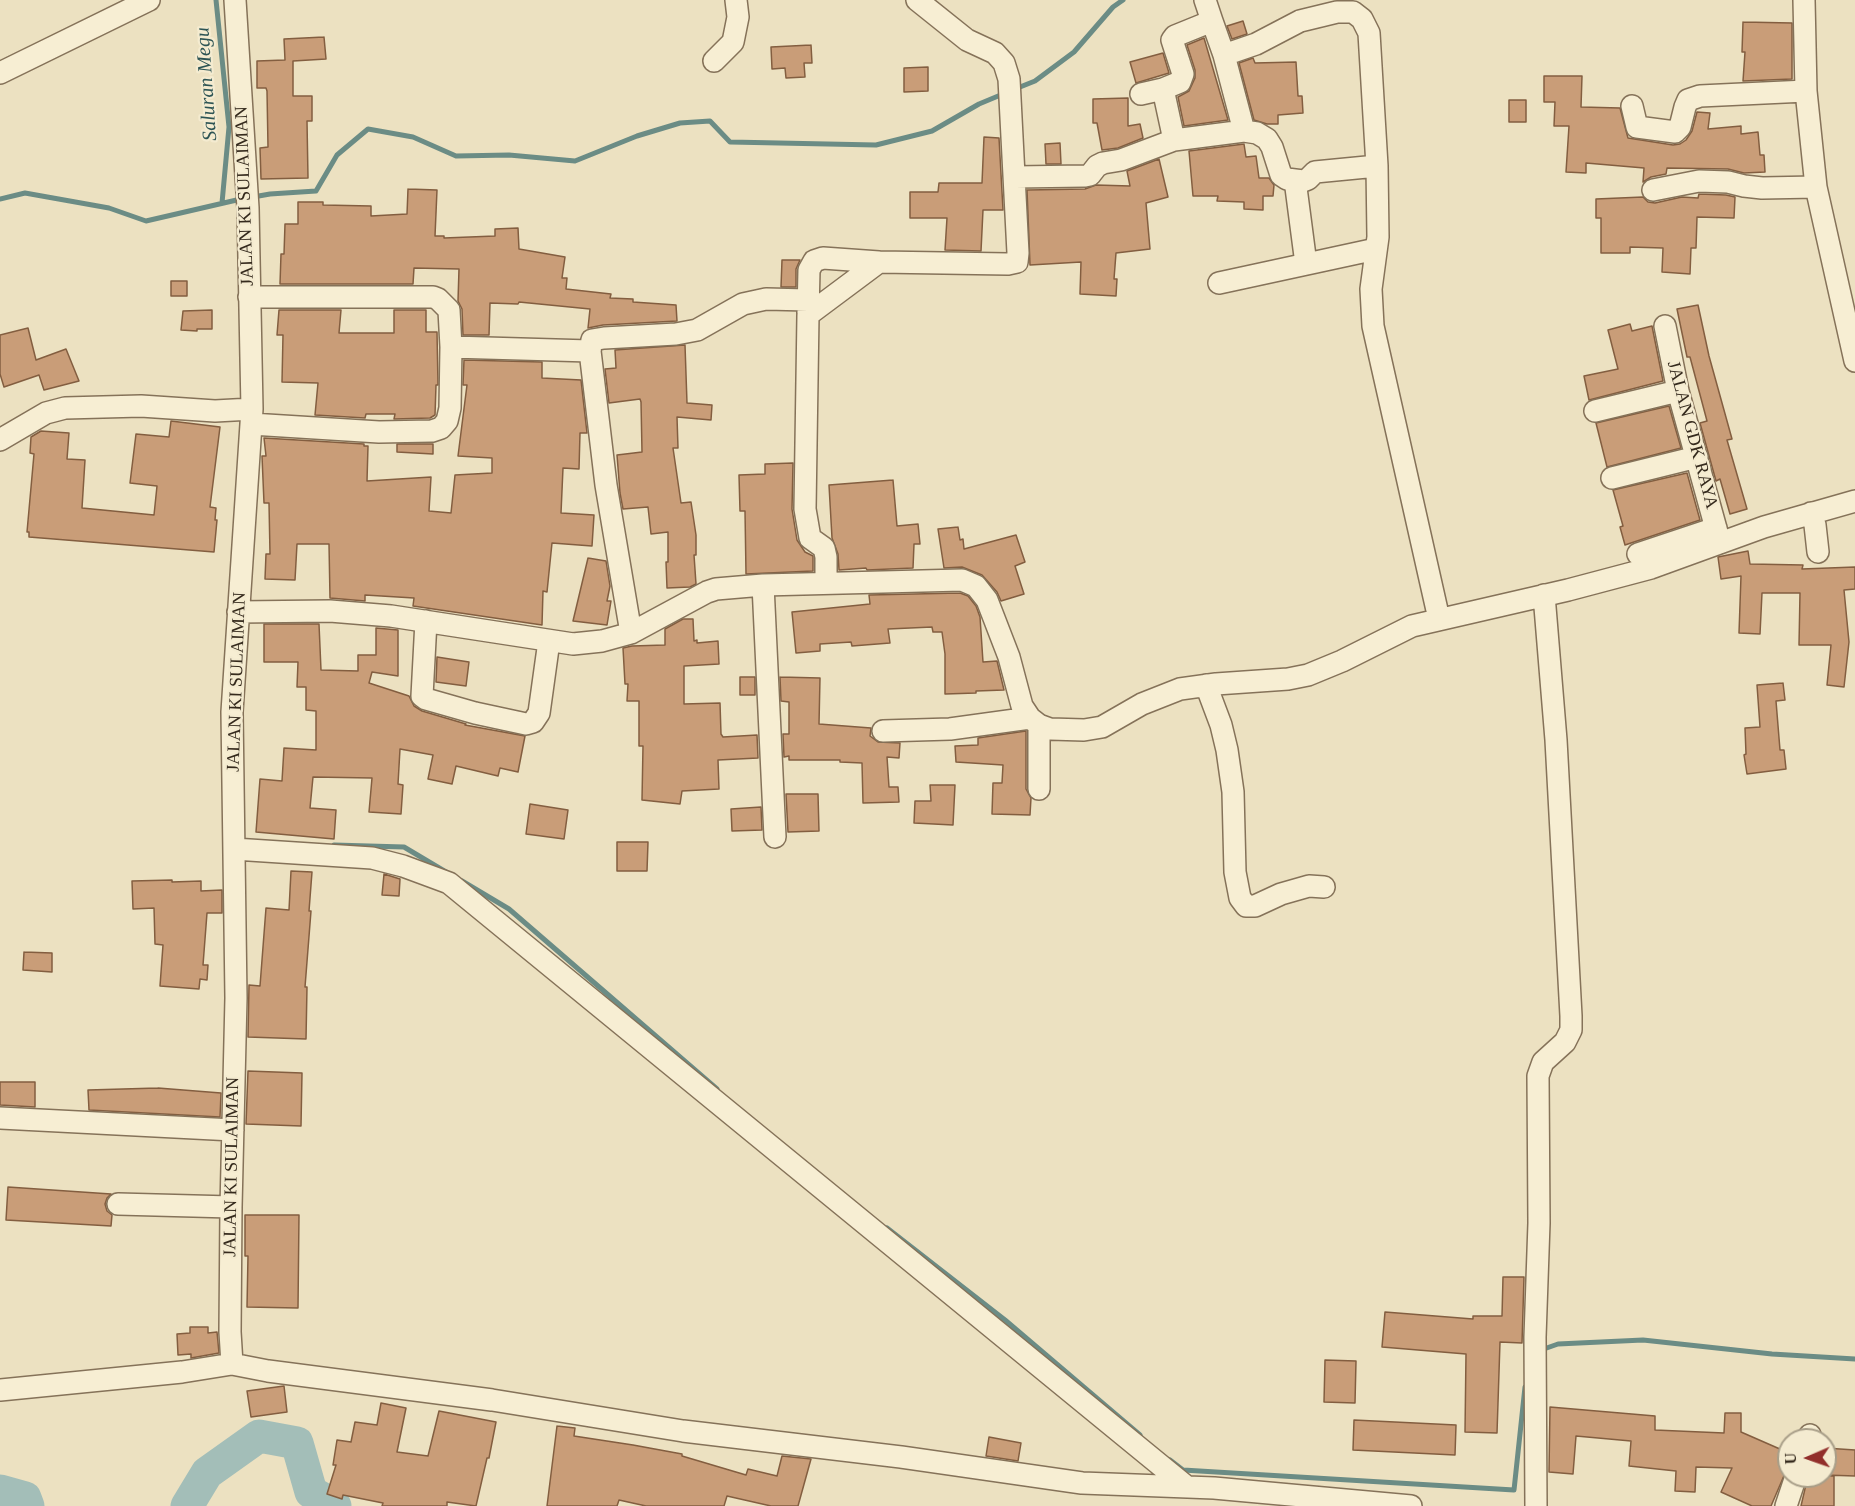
<!DOCTYPE html>
<style>
body{margin:0}
#map{position:relative;width:1855px;height:1506px;overflow:hidden;background:#ece1c1;font-family:"Times New Roman",serif}
canvas{display:block}
.north{position:absolute;left:1777px;top:1428px;width:60px;height:60px;box-sizing:border-box;background:#f4ebd0;border:2px solid #a89e88;border-radius:50%;rotate:268deg;font-size:16px;font-weight:700;line-height:24px;text-align:center;color:#352a1d}
.north::after{content:'';display:block;margin:auto;width:21px;height:27px;background:#922f2b;clip-path:polygon(50% 0,100% 100%,50% 72%,0 100%)}
</style>
<div id="map">
<canvas width="1855" height="1506"></canvas>
<div class="north">U</div>
</div>
<script>
const c = document.querySelector('canvas').getContext('2d');
c.lineJoin = 'round';
const toPath = rows => new Path2D(rows.map(r => 'M' + r).join(''));
function stroke(path, color, width, dash) { c.strokeStyle = color; c.lineWidth = width; c.lineCap = dash ? 'butt' : 'round'; c.setLineDash(dash || []); c.stroke(path); }
function paint(path, color) { c.fillStyle = color; c.fill(path, 'evenodd'); }
function write(font, color, halo, rows, align = 'center') {
  c.font = font + ' "Times New Roman",serif'; c.lineWidth = 4.5; c.setLineDash([]); c.textBaseline = 'middle'; c.strokeStyle = halo; c.fillStyle = color; for (const [text, x, y, turn = 0] of rows) {
    c.save(); c.translate(x, y); c.rotate((+turn || 0) * Math.PI / 180); c.textAlign = isNaN(turn) ? turn : align; if (halo) c.strokeText(text, 0, 0); c.fillText(text, 0, 0); c.restore();
  }
}
const stream = toPath([
 [216,0,229,127,222,203],
 [1015,89,1035,81,1074,52,1113,7,1123,0],
 [253,197,270,194,316,191,337,155,368,129,413,137,456,156,509,155,575,161,637,136,680,123,710,121,730,142,876,145,932,131,979,104,1003,94],
 [0,199,25,193,109,208,146,221,241,199],
 [334,845,404,847,446,872],
 [462,881,509,909,717,1089],
 [887,1228,1005,1320,1140,1435],
 [1541,1350,1558,1344,1643,1340,1772,1354,1855,1359],
 [1170,1460,1183,1470,1514,1490,1525,1387]
]);
const river = toPath([
 [0,1491,25,1498,28,1506],
 [187,1506,207,1473,259,1436,297,1443,311,1492,335,1506]
]);
const building = toPath([
 [1243,21,1247,34,1232,39,1227,26,1243,21],
 [1743,22,1792,23,1792,79,1743,81,1745,52,1742,52,1743,22],
 [324,37,326,59,293,61,293,96,312,96,312,121,307,121,308,178,261,179,260,148,268,147,267,91,266,88,257,88,257,61,285,60,284,39,324,37],
 [1204,38,1228,120,1184,126,1178,97,1189,91,1195,78,1195,70,1187,45,1204,38],
 [811,45,812,63,804,63,805,77,786,78,785,68,772,69,771,47,811,45],
 [1163,53,1169,73,1136,83,1130,62,1163,53],
 [1253,58,1255,63,1296,62,1298,96,1302,96,1303,113,1278,115,1278,124,1267,124,1254,120,1239,63,1253,58],
 [928,67,928,91,904,92,904,68,928,67],
 [1544,76,1582,76,1581,107,1620,108,1628,138,1673,145,1680,144,1686,140,1692,131,1697,112,1710,113,1708,129,1741,126,1741,134,1758,132,1760,155,1764,155,1765,172,1744,173,1728,169,1667,168,1666,174,1651,177,1643,182,1644,168,1586,163,1586,173,1566,172,1569,126,1554,126,1555,102,1544,102,1544,76],
 [1128,98,1128,126,1140,124,1143,138,1118,148,1102,150,1097,123,1093,123,1093,99,1128,98],
 [1509,100,1526,100,1526,122,1509,122,1509,100],
 [984,137,999,138,1003,210,983,210,981,251,945,250,947,218,910,218,910,192,938,192,939,183,982,183,984,137],
 [1060,143,1061,164,1046,164,1045,144,1060,143],
 [1244,144,1246,157,1256,156,1259,178,1269,178,1274,185,1273,196,1263,196,1263,210,1244,209,1244,202,1217,201,1218,196,1193,196,1189,151,1244,144],
 [1159,159,1168,197,1146,203,1150,249,1116,253,1114,279,1117,279,1116,296,1080,294,1081,262,1030,265,1027,190,1085,189,1096,185,1130,186,1127,171,1159,159],
 [408,189,437,190,435,236,444,236,444,238,495,236,495,229,518,228,519,249,565,257,562,278,567,278,566,289,611,294,610,298,633,299,633,302,676,305,677,321,603,325,588,328,590,309,519,302,518,304,490,303,489,335,463,335,462,309,458,301,459,269,414,268,413,284,280,284,281,254,284,254,285,224,298,224,298,202,323,202,323,205,371,206,371,216,407,214,408,189],
 [1699,194,1726,195,1735,197,1734,218,1697,217,1696,248,1691,248,1690,274,1662,272,1663,248,1630,247,1630,253,1601,253,1601,218,1596,218,1596,199,1643,197,1648,202,1655,203,1682,197,1698,198,1699,194],
 [782,260,800,260,796,269,796,287,781,287,782,260],
 [171,281,187,281,187,296,171,296,171,281],
 [1698,305,1709,356,1732,439,1727,440,1747,509,1730,514,1720,479,1716,481,1700,423,1707,421,1690,357,1687,357,1677,309,1698,305],
 [212,310,212,329,197,329,197,331,181,330,183,311,212,310],
 [279,310,341,310,339,333,394,333,394,310,426,310,426,332,437,332,438,385,436,385,435,415,430,418,394,419,395,414,366,414,365,418,315,415,318,383,282,382,283,335,277,335,279,310],
 [1630,324,1632,331,1652,326,1663,381,1589,400,1584,376,1618,369,1608,330,1630,324],
 [28,328,36,360,66,349,79,381,44,390,39,375,4,387,0,374,0,335,28,328],
 [685,345,687,403,712,405,711,420,677,417,678,448,673,448,681,503,691,502,696,535,696,555,694,555,696,584,690,587,667,588,666,562,668,562,668,532,651,534,648,507,623,509,620,493,617,455,642,452,641,402,640,399,609,403,605,369,616,368,615,350,685,345],
 [464,360,542,362,542,378,581,380,587,433,580,433,579,469,563,468,561,513,594,515,592,546,552,543,547,592,543,591,542,625,413,606,414,598,365,595,365,601,330,598,329,544,297,544,295,580,265,579,266,554,270,554,269,503,264,503,262,456,266,456,264,438,364,444,364,446,368,446,367,481,431,477,429,511,451,513,455,475,492,473,492,458,458,456,467,385,463,385,464,360],
 [1669,406,1681,448,1607,467,1596,423,1669,406],
 [171,421,220,427,210,507,216,508,215,520,217,520,214,552,29,537,29,532,27,532,34,454,30,453,31,437,41,431,69,433,67,459,85,460,82,508,154,515,157,486,130,483,136,434,169,437,171,421],
 [397,444,433,444,433,454,397,452,397,444],
 [793,463,792,509,797,540,805,552,813,556,813,571,746,574,745,511,740,511,739,475,765,474,765,464,793,463],
 [1687,473,1700,520,1625,545,1620,527,1623,526,1613,490,1687,473],
 [893,480,897,526,918,524,920,544,914,544,913,568,867,570,866,568,839,570,838,554,832,538,829,485,893,480],
 [958,527,960,540,963,539,964,549,1016,535,1025,562,1015,566,1024,594,1001,601,997,592,982,575,962,567,944,568,938,529,958,527],
 [1748,551,1750,564,1803,565,1802,569,1855,567,1855,589,1844,590,1849,642,1844,687,1827,685,1831,645,1799,645,1800,593,1762,593,1760,634,1739,633,1741,576,1721,579,1718,557,1748,551],
 [588,558,606,561,610,586,607,601,611,601,607,625,573,621,588,558],
 [960,593,968,596,976,606,980,617,983,662,997,661,1004,690,976,691,976,693,945,694,945,654,942,632,933,632,932,627,888,629,890,643,852,646,851,642,820,644,820,651,796,653,792,612,870,604,869,595,960,593],
 [683,619,693,619,694,641,697,640,697,643,718,641,719,664,684,666,684,704,720,703,721,734,723,737,757,735,758,758,718,760,719,789,682,791,680,804,642,800,643,746,639,746,639,701,627,701,628,684,625,684,623,648,632,646,665,645,665,629,683,619],
 [264,624,319,624,321,670,358,671,358,655,376,655,376,628,398,630,398,676,372,672,369,683,409,696,414,706,422,711,466,724,465,725,525,736,518,772,500,768,498,776,456,766,452,784,428,779,433,755,400,749,398,784,403,785,401,814,369,812,372,778,313,777,310,808,336,810,334,839,256,832,260,779,282,781,284,748,316,750,316,711,306,710,306,687,297,687,298,662,264,662,264,624],
 [437,657,469,662,466,686,436,682,437,657],
 [740,677,755,677,755,695,740,695,740,677],
 [780,677,820,678,819,724,871,728,870,736,878,742,900,743,899,758,887,757,889,787,898,787,899,802,863,803,862,763,840,762,840,760,789,760,789,756,784,757,783,734,789,734,789,702,781,701,780,677],
 [1783,683,1785,700,1776,701,1780,750,1784,750,1786,769,1747,774,1744,755,1746,754,1745,728,1760,727,1757,685,1783,683],
 [1026,731,1026,789,1031,798,1030,815,992,814,993,783,1002,783,1003,765,956,762,955,746,978,745,978,738,1026,731],
 [930,785,955,785,953,825,914,823,915,801,931,801,930,785],
 [786,794,818,794,819,831,788,832,786,794],
 [530,804,568,810,564,839,526,834,530,804],
 [761,807,762,830,732,831,731,809,761,807],
 [617,842,648,842,647,871,617,871,617,842],
 [291,871,312,872,309,911,311,911,305,987,307,987,306,1039,248,1037,249,985,260,986,266,908,289,910,291,871],
 [384,874,400,879,399,896,382,895,384,874],
 [172,880,172,882,201,881,201,891,222,890,222,913,207,913,203,965,208,965,207,980,200,979,199,989,160,986,163,945,155,944,154,908,133,909,132,881,172,880],
 [24,952,52,953,52,972,23,970,24,952],
 [248,1071,302,1073,301,1126,246,1124,248,1071],
 [0,1082,35,1082,35,1107,0,1105,0,1082],
 [158,1088,221,1093,220,1117,89,1110,88,1090,158,1088],
 [8,1187,111,1194,107,1198,105,1204,107,1211,112,1215,111,1226,6,1220,8,1187],
 [245,1215,299,1215,298,1308,247,1307,248,1256,245,1256,245,1215],
 [1503,1277,1524,1277,1522,1343,1500,1342,1497,1433,1465,1432,1466,1354,1382,1347,1385,1312,1473,1319,1473,1316,1502,1316,1503,1277],
 [190,1327,208,1327,208,1333,217,1332,219,1353,191,1358,191,1354,178,1355,177,1334,190,1333,190,1327],
 [1325,1360,1356,1361,1355,1403,1324,1402,1325,1360],
 [284,1386,287,1412,251,1417,247,1391,284,1386],
 [381,1403,406,1408,397,1452,428,1456,439,1411,496,1422,489,1458,487,1458,476,1506,447,1502,447,1506,382,1506,383,1503,343,1495,342,1499,327,1494,336,1465,333,1465,337,1440,351,1442,355,1422,377,1425,381,1403],
 [1550,1407,1655,1416,1655,1430,1724,1433,1725,1413,1741,1413,1741,1432,1789,1453,1789,1464,1771,1506,1752,1506,1721,1492,1732,1468,1696,1467,1695,1492,1675,1491,1676,1471,1629,1466,1631,1441,1576,1436,1573,1474,1549,1472,1550,1407],
 [1354,1420,1456,1425,1455,1455,1353,1450,1354,1420],
 [557,1426,575,1428,574,1436,633,1445,682,1454,682,1456,746,1475,748,1469,777,1476,782,1456,811,1459,798,1506,771,1506,727,1496,724,1506,646,1506,619,1500,617,1506,547,1506,557,1426],
 [989,1437,1021,1443,1018,1461,986,1456,989,1437],
 [1825,1448,1855,1450,1855,1476,1825,1475,1825,1448],
 [1808,1476,1834,1476,1834,1506,1801,1506,1808,1476]
]);
const minor = toPath([
 [1804,0,1806,91,1816,187,1855,361],
 [1212,21,1224,55,1244,131],
 [1224,55,1256,44,1300,21,1337,12,1353,12,1362,19,1369,33,1377,166,1378,237,1371,289,1373,326,1439,619],
 [714,61,733,42,738,17,736,0],
 [0,73,149,0],
 [1163,89,1174,140],
 [1141,94,1163,89,1180,82,1183,74,1172,40,1175,36,1212,21,1205,0],
 [1632,106,1637,127,1675,132,1680,127,1685,107,1688,100,1700,96,1806,91],
 [1015,177,1085,176,1090,175,1097,166,1103,163,1121,160,1174,140,1244,131,1257,133,1267,139,1272,147,1281,175,1287,179,1303,181,1308,179,1315,172,1377,166],
 [1295,180,1306,264],
 [1653,190,1699,181,1728,182,1744,186,1762,188,1816,187],
 [1219,283,1376,249],
 [249,297,433,297,438,299,449,310,451,347,450,408,447,421,441,428,432,431,379,432,251,424],
 [808,313,809,270,814,261,823,258,879,262],
 [1665,326,1678,391,1720,543],
 [451,347,590,351],
 [1595,411,1678,391],
 [0,440,46,413,65,408,141,406,215,411,252,409],
 [1612,478,1697,457],
 [1811,513,1815,525,1818,552],
 [1638,554,1716,528],
 [826,583,826,557,824,548,810,538,805,509,808,315,879,262,1008,264,1017,262,1018,253,1009,79,1004,63,995,53,967,40,917,0],
 [763,585,775,837],
 [238,612,330,611,391,616,573,644,602,641,631,633,707,592,716,589,763,585,962,580,976,586,987,600,1009,657,1022,706,1030,718,1039,725,1050,729,1084,730,1102,727,1142,704,1180,689,1216,684,1288,679,1308,675,1342,661,1412,626,1568,590,1651,568,1764,527,1855,501],
 [426,621,422,696,426,699,475,713,526,724,533,722,539,713,549,641],
 [631,633,606,485,590,351,592,340,604,338,676,334,697,330,743,304,766,299,808,300],
 [1206,685,1221,725,1227,750,1233,792,1235,872,1240,898,1246,906,1255,906,1281,894,1309,886,1324,887],
 [883,731,950,729,1030,718],
 [1039,789,1039,725],
 [234,849,372,858,403,866,449,883,1187,1487],
 [0,1118,233,1130],
 [118,1204,231,1207],
 [232,1364,230,1332,231,1207,236,998,232,712,252,409,248,208,235,0],
 [0,1390,182,1372,232,1364,268,1371,492,1400,683,1431,901,1457,1082,1483,1214,1488,1411,1506],
 [1809,1440,1810,1435],
 [1536,1506,1535,1337,1539,1223,1538,1076,1543,1062,1565,1042,1571,1030,1571,1016,1556,740,1544,595],
 [1786,1506,1796,1476]
]);
const streetNames = [
 ["JALAN KI SULAIMAN",245,196,-92],
 ["JALAN GDK RAYA",1692,435,75],
 ["JALAN KI SULAIMAN",237,682,-88],
 ["JALAN KI SULAIMAN",232,1167,-89]
];
const waterNames = [
 ["Saluran Megu",207,84,-94]
];
stroke(stream, '#6b8c85', 5);
stroke(river, '#a3beb8', 33);
paint(building, '#c99d78');
stroke(building, '#835e40', 1.5);
stroke(minor, '#857259', 24);
stroke(minor, '#f7eed3', 21);
write('18px', '#352a1d', '#f4ebd0', streetNames);
write('italic 20px', '#2d5454', '#f4ebd0', waterNames);
</script>
